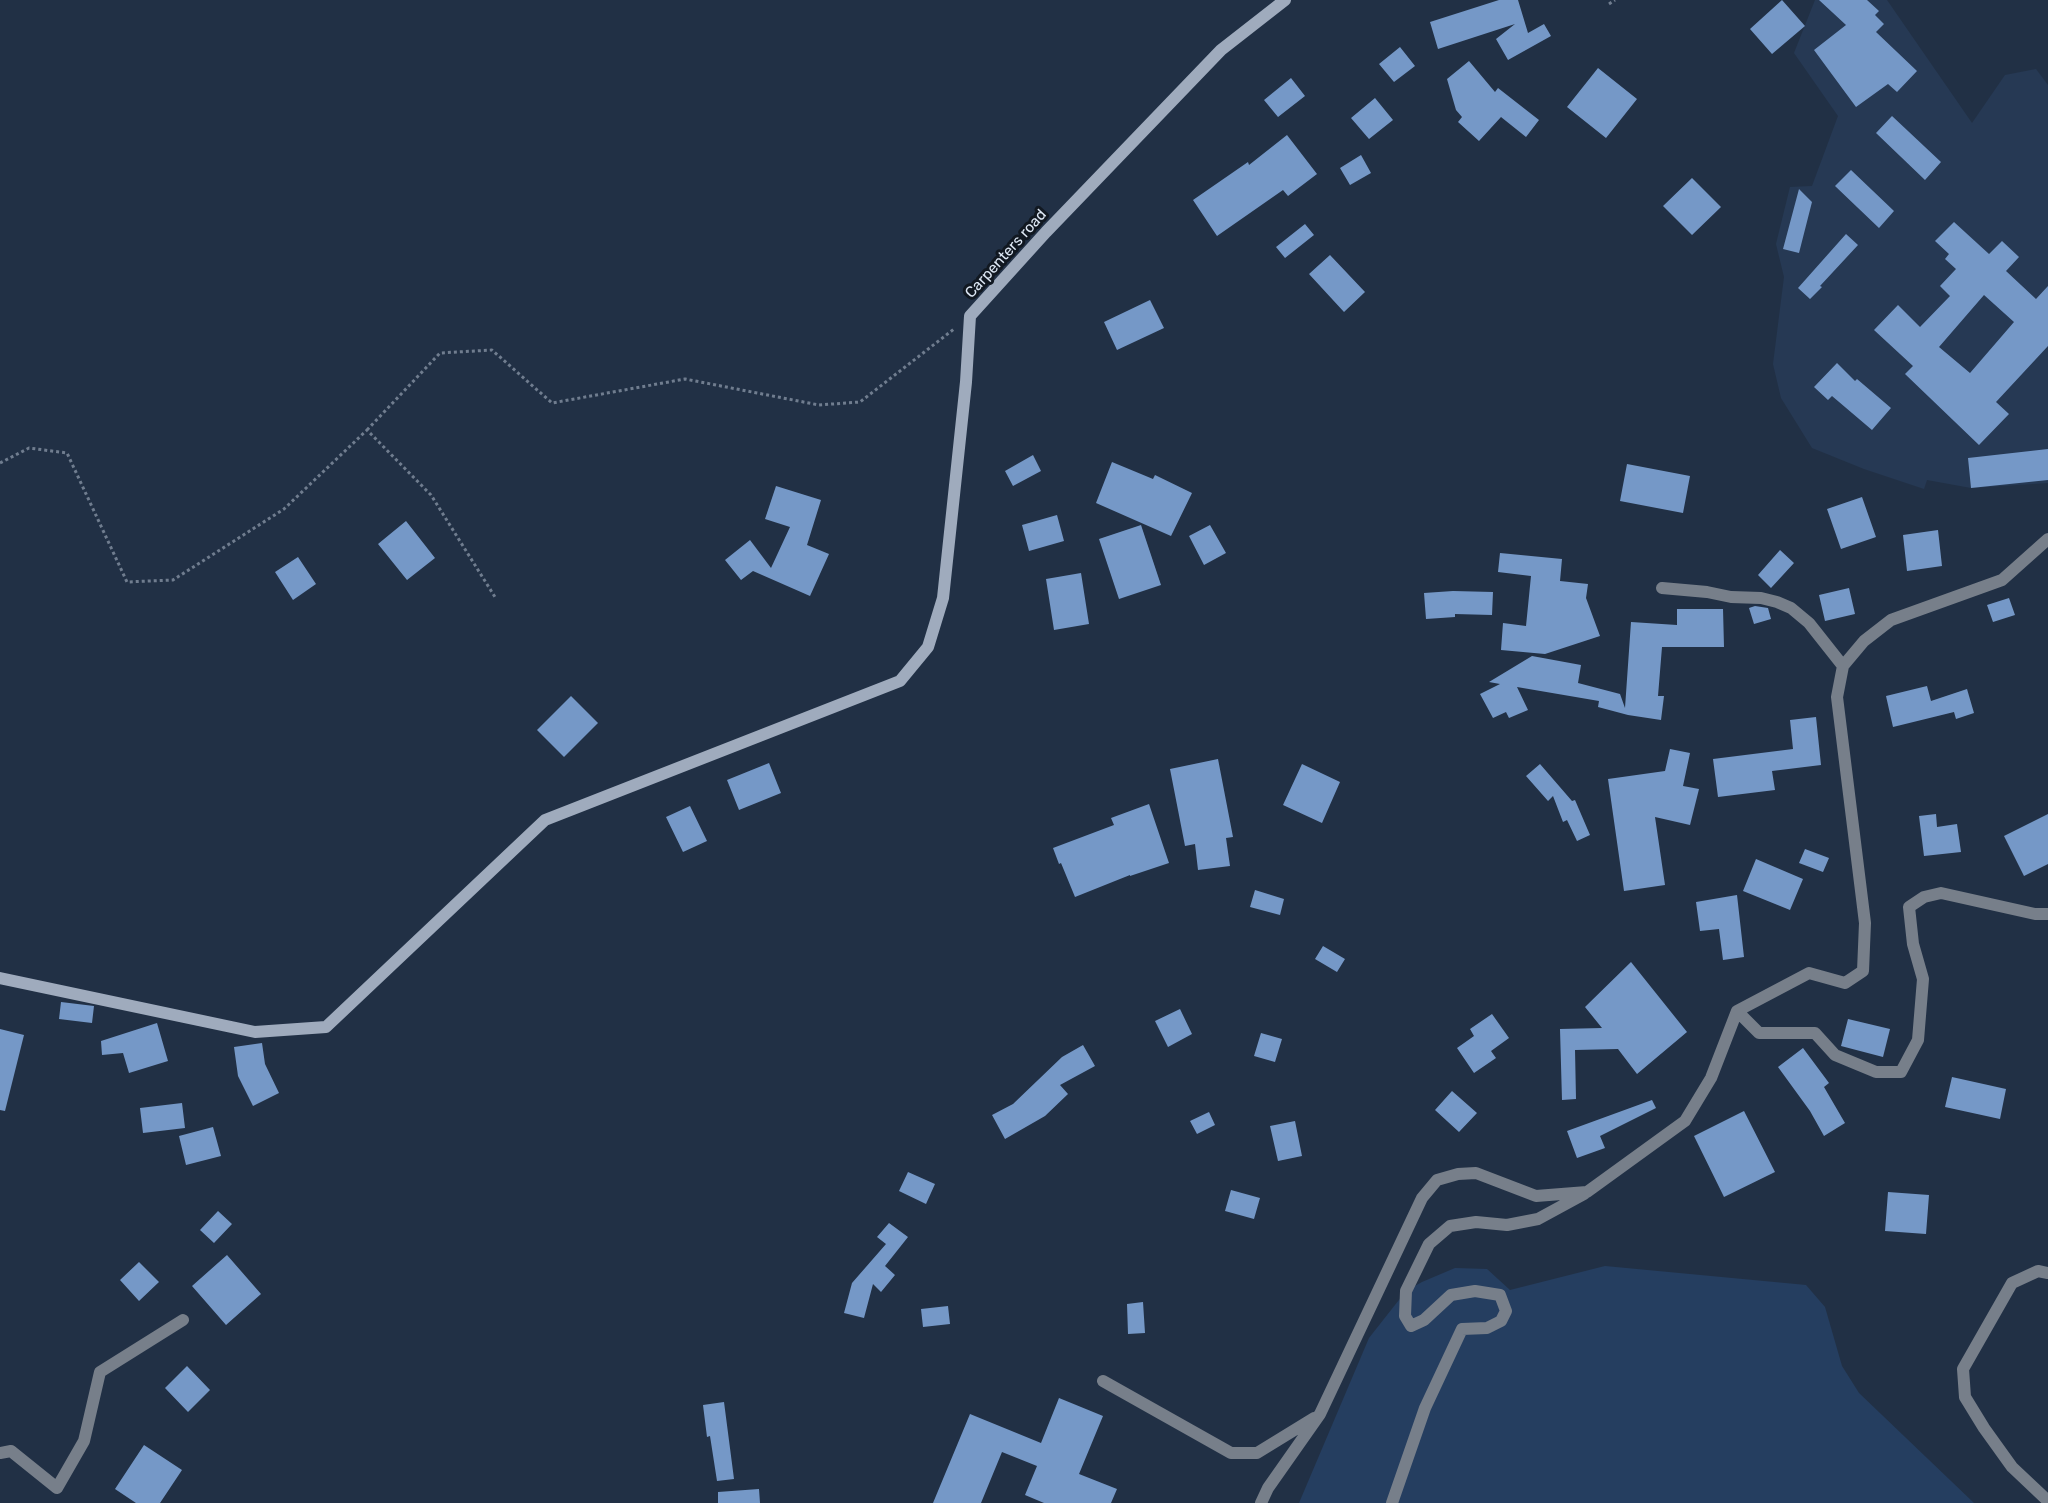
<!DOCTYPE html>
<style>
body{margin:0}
canvas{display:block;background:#213045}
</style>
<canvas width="2048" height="1503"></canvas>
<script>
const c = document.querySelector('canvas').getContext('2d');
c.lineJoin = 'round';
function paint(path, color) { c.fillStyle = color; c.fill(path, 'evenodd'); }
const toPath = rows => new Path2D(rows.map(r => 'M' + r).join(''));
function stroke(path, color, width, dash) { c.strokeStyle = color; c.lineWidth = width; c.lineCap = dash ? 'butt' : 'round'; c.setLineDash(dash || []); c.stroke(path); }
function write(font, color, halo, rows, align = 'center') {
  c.font = font + ' Rubik,sans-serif'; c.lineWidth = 6; c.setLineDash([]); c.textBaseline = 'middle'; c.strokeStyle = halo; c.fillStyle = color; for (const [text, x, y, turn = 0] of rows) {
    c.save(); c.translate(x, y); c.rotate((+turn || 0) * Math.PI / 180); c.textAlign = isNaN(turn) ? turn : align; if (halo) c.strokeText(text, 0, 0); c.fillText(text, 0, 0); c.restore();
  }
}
const built = toPath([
 [1815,0,1887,0,1972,123,2005,75,2036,69,2048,85,2048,483,1971,488,1927,480,1924,489,1864,469,1812,448,1781,398,1773,364,1784,277,1776,244,1790,187,1812,186,1838,116,1794,53]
]);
const green = toPath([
 [1605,1266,1806,1285,1825,1307,1842,1366,1859,1393,1974,1503,1299,1503,1369,1338,1406,1291,1422,1282,1455,1268,1487,1269,1510,1290]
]);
const building = toPath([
 [1499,0,1518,0,1528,33,1544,24,1551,36,1508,60,1496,39,1515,24,1438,49,1430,22],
 [1782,0,1805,26,1772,54,1750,29],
 [1819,0,1867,0,1879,11,1875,15,1884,24,1876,32,1917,71,1897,92,1888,84,1856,107,1814,50,1846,25],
 [1400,47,1415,66,1394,82,1379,64],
 [1469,61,1495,92,1498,88,1539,120,1526,137,1501,117,1479,141,1458,122,1462,117,1456,110,1447,79],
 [1598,68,1637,99,1606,138,1567,107],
 [1291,78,1305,96,1278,117,1264,100],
 [1375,98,1393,120,1369,139,1351,118],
 [1892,116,1941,162,1925,180,1876,133],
 [1287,135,1317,174,1288,196,1283,190,1217,236,1193,200,1248,162,1249,165],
 [1361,155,1371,173,1350,185,1340,168],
 [1851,170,1894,211,1879,228,1835,186],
 [1692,178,1721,207,1692,235,1663,206],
 [1799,189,1812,202,1799,253,1783,249],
 [1954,222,1989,254,2002,241,2019,257,2006,271,2036,299,2048,286,2048,346,1996,402,2009,414,1979,445,1905,374,1913,366,1874,330,1898,305,1920,327,1950,296,1940,286,1956,269,1945,259,1949,254,1935,241],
 [1984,295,2014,322,1970,373,1939,347],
 [1305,224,1314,235,1285,258,1276,247],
 [1846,234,1858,245,1820,286,1822,287,1810,299,1798,288],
 [1330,255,1365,292,1344,312,1309,274],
 [1150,300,1164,328,1117,350,1104,322],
 [1837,363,1855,381,1857,379,1891,408,1872,430,1832,396,1828,400,1814,387],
 [2048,449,2048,480,1971,488,1968,458],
 [1033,455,1041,471,1013,486,1005,471],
 [1112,462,1153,479,1155,475,1192,493,1171,536,1096,503],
 [1627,464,1690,476,1683,513,1620,501],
 [776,486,821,500,807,545,829,554,810,596,753,571,741,580,725,560,750,540,771,568,790,527,765,519],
 [1862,497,1876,537,1841,549,1827,509],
 [1057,515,1064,541,1029,551,1022,525],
 [406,521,435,558,407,580,378,544],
 [1141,525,1161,585,1119,599,1099,539],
 [1210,525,1226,553,1204,565,1189,536],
 [1938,530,1942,566,1907,571,1903,535],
 [1780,550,1794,563,1771,588,1758,575],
 [1500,553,1562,559,1560,581,1588,584,1586,598,1600,636,1545,654,1501,650,1503,623,1526,626,1531,576,1498,572],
 [298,557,316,584,293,600,275,572],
 [1081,573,1089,624,1054,630,1046,579],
 [1849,588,1855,614,1825,621,1819,595],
 [1453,591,1493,592,1492,615,1455,614,1455,617,1426,619,1424,593],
 [2009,598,2015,615,1993,622,1987,605],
 [1755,606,1768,608,1771,619,1754,624,1749,608],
 [1677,609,1723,609,1724,647,1662,647,1658,696,1664,696,1661,720,1628,715,1598,707,1599,701,1517,687,1528,710,1509,718,1506,712,1493,718,1480,694,1500,684,1489,682,1532,656,1581,665,1578,683,1620,694,1625,708,1631,622,1677,625],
 [1927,686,1931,701,1967,689,1974,713,1956,719,1954,712,1893,727,1886,696],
 [571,696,598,723,564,757,537,730],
 [1816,717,1821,765,1772,771,1775,790,1718,797,1713,759,1793,749,1790,720],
 [1670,749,1690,753,1683,786,1699,789,1690,825,1655,817,1665,885,1624,891,1608,779,1665,771],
 [1218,759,1233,837,1226,838,1230,866,1198,870,1195,844,1185,846,1170,769],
 [769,763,781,793,739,810,727,780],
 [1302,764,1340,782,1322,823,1283,805],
 [1540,764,1572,801,1575,800,1590,835,1577,841,1567,820,1563,822,1553,796,1548,801,1526,776],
 [1149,804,1169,863,1130,876,1130,875,1075,897,1061,863,1059,864,1053,848,1114,825,1111,818],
 [690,806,707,841,683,852,666,817],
 [1936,814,1937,827,1957,824,1961,852,1924,856,1919,816],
 [2048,814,2048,864,2024,876,2004,836],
 [1805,849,1829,858,1823,872,1799,863],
 [1756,859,1803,879,1790,910,1743,891],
 [1255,890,1284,899,1280,915,1250,907],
 [1737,895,1744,957,1723,960,1719,929,1700,931,1696,902],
 [1323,946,1345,959,1337,972,1315,959],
 [1631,962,1687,1032,1637,1074,1618,1049,1575,1050,1576,1099,1562,1100,1560,1029,1602,1028,1585,1007],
 [61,1002,94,1006,92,1023,59,1019],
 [1180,1009,1192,1034,1168,1047,1155,1021],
 [1492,1014,1509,1038,1491,1051,1496,1058,1474,1073,1457,1048,1474,1036,1470,1029],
 [1848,1019,1890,1029,1883,1057,1841,1046],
 [157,1023,168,1061,129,1073,123,1053,102,1055,101,1041],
 [0,1029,24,1035,5,1111,0,1110],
 [1261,1033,1282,1039,1275,1062,1254,1056],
 [262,1043,265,1064,279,1093,253,1106,238,1076,234,1047],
 [1083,1045,1095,1066,1060,1085,1068,1094,1045,1116,1005,1139,992,1115,1013,1104,1062,1057],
 [1803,1048,1829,1083,1824,1087,1845,1123,1824,1136,1810,1111,1778,1067],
 [1952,1077,2006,1089,2000,1119,1945,1107],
 [1452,1091,1477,1113,1459,1132,1435,1110],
 [1652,1100,1656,1108,1600,1136,1605,1148,1577,1158,1567,1131],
 [182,1103,185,1128,143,1133,140,1108],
 [1744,1111,1775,1172,1724,1197,1694,1136],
 [1209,1112,1215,1125,1197,1134,1190,1121],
 [1295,1121,1302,1156,1278,1161,1270,1126],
 [213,1127,221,1156,186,1165,179,1136],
 [908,1172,935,1184,926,1204,899,1191],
 [1231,1190,1260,1198,1254,1219,1225,1211],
 [1888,1192,1929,1195,1926,1234,1885,1231],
 [218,1211,232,1224,214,1243,200,1230],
 [889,1223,908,1237,885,1266,895,1275,881,1292,873,1284,864,1318,844,1313,852,1283,886,1244,877,1237],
 [227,1255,261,1294,226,1325,192,1286],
 [139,1262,159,1282,139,1301,120,1280],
 [1143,1302,1145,1333,1128,1334,1127,1304],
 [948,1306,950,1324,923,1327,921,1309],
 [187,1366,210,1390,188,1412,165,1388],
 [1059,1398,1103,1416,1079,1474,1117,1489,1111,1503,1044,1503,1025,1495,1037,1466,1002,1452,981,1503,933,1503,970,1414,1041,1443],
 [724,1402,734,1479,717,1481,710,1436,707,1437,703,1405],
 [144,1445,182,1470,160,1503,136,1503,115,1489],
 [759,1489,760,1503,718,1503,718,1492]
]);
const path = toPath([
 [1609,4,1615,0],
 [367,430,440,353,492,350,552,403,685,379,819,405,860,402,954,329],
 [0,463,29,448,67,453,127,582,173,580,284,509,367,430,431,495,495,597]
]);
const street = toPath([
 [1662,588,1707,592,1731,597,1761,598,1777,602,1791,608,1809,623,1843,666],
 [1737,1011,1759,1033,1815,1033,1835,1055,1876,1072,1901,1072,1918,1040,1923,979,1913,944,1909,907,1924,897,1941,893,2035,914,2048,914],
 [2048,1273,2038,1271,2012,1283,1963,1369,1965,1397,1984,1428,2012,1467,2048,1501],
 [1103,1381,1231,1453,1257,1453,1314,1418],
 [0,1453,11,1451,57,1488,84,1441,100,1372,183,1320],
 [1261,1503,1268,1488,1320,1414,1422,1198,1437,1180,1458,1174,1476,1173,1536,1196,1587,1192,1685,1121,1711,1078,1737,1011,1809,973,1845,983,1863,971,1865,923,1837,697,1843,666,1864,641,1891,620,2002,580,2048,539],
 [1392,1503,1425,1408,1462,1329,1487,1328,1501,1321,1506,1311,1500,1295,1475,1291,1451,1295,1424,1320,1411,1326,1405,1316,1406,1291,1429,1244,1450,1226,1476,1222,1507,1225,1538,1219,1584,1194]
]);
const secondary = toPath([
 [0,978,255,1032,326,1027,545,820,900,681,928,647,943,598,966,382,970,316,1046,232,1221,50,1285,0]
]);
const streetNames = [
 ["Carpenters road",1006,254,-48]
];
paint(built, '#263954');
paint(green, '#253e60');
paint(building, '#7598c7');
stroke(path, '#707d8f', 3, [3, 3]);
stroke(street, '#777f8a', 12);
stroke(secondary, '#9fabbd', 12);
write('15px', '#dee8f5', '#111821', streetNames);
</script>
